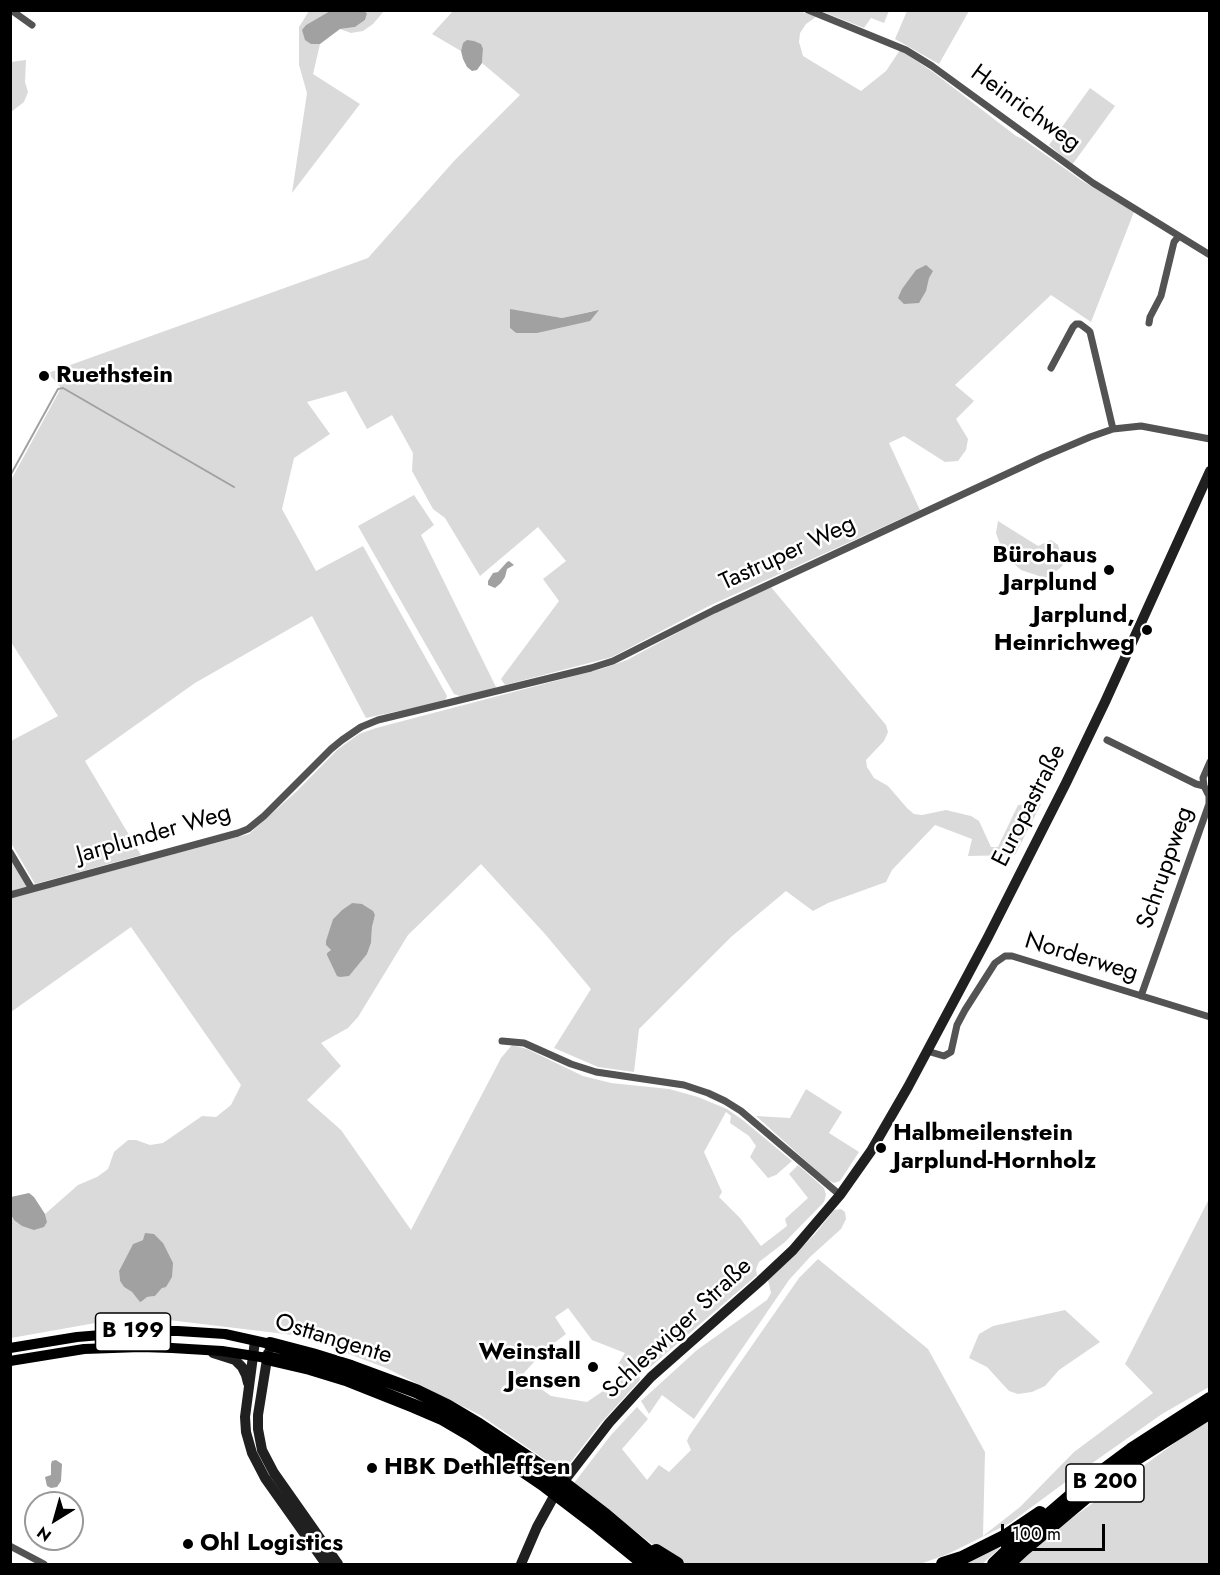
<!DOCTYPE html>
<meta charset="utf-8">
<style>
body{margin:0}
#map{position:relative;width:1220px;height:1575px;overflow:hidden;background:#fff;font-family:Jost,sans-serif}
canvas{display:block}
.frame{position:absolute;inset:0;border:12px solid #000;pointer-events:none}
.north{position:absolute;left:24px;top:1491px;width:60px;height:60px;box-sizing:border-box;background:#fff;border:2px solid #999;border-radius:50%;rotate:217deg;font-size:16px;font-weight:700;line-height:24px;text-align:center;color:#000}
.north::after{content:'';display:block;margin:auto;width:21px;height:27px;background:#000;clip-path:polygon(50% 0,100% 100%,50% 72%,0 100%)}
.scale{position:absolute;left:1001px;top:1524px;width:104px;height:27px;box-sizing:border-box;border:3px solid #000;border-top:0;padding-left:8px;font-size:18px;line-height:21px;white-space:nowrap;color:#000;-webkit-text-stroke:4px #fff;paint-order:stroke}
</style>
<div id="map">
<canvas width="1220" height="1575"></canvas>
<div class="frame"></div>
<div class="north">N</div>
<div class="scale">100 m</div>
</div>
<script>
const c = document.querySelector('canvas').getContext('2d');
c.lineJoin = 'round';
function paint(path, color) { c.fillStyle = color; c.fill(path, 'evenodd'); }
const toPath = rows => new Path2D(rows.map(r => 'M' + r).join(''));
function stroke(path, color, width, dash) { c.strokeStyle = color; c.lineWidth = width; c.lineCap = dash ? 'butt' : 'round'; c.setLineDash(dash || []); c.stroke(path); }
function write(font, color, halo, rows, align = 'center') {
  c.font = font + ' Jost,sans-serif'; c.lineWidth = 5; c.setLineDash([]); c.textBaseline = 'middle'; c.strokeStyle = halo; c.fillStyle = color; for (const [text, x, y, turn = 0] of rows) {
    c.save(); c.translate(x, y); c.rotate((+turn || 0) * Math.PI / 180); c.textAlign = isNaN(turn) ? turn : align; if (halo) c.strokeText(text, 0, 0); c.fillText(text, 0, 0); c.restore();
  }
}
const green = toPath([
 [309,11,332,11,306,25,311,44,320,44,313,74,360,104,292,193,307,93,299,65,299,27],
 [365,11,384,11,373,24,363,31,351,33,340,29,355,27,365,20,367,15],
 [453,11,800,11,816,17,806,24,800,33,799,42,803,56,861,91,886,71,900,50,933,72,1016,136,1023,139,1081,180,1134,212,1091,322,1051,295,955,385,974,401,956,419,968,439,966,450,958,461,945,462,904,436,889,443,920,510,709,606,612,657,505,685,501,679,559,601,543,579,566,561,538,527,480,576,445,518,433,509,412,471,413,453,392,415,367,429,346,391,307,402,330,434,294,458,282,509,316,571,363,546,447,696,445,701,366,718,312,616,195,683,85,761,141,855,35,884,11,843,11,741,58,716,11,642,11,480,61,388,48,373,368,258,454,161,520,95,482,63,483,49,463,43,461,51,432,34],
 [510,310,562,318,598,310,516,333,510,328],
 [821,11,889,10,889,11,884,23,871,18,864,28],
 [907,11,969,11,939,64,895,39],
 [26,60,25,82,28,92,24,102,11,112,11,62],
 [1090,88,1115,106,1072,165,1049,145],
 [414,495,434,525,421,535,496,687,494,690,463,697,454,694,358,526],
 [998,521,1038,546,1051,540,1058,545,1063,565,1059,569,1045,578,1021,570,1012,562,1001,547,996,533],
 [771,587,886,725,888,732,884,741,866,760,867,767,874,778,888,786,907,808,914,814,922,815,946,810,971,816,979,821,991,847,998,847,1018,805,1041,804,1015,855,968,856,972,839,935,825,892,870,886,882,828,903,813,911,786,891,731,937,639,1029,634,1072,598,1067,554,1048,591,989,545,934,481,864,408,935,358,1017,348,1028,321,1043,341,1066,307,1100,341,1130,411,1230,501,1058,512,1045,527,1049,583,1076,611,1083,669,1089,698,1097,727,1109,744,1121,792,1161,776,1175,768,1178,750,1157,756,1146,749,1136,730,1123,731,1116,726,1112,704,1152,722,1192,719,1197,740,1218,761,1246,787,1226,785,1219,808,1198,789,1174,798,1165,824,1188,826,1195,824,1202,785,1242,759,1262,756,1269,757,1275,648,1369,642,1365,634,1364,620,1370,617,1366,625,1353,592,1340,568,1308,555,1317,566,1334,546,1349,522,1375,551,1396,587,1402,625,1376,635,1373,639,1374,640,1380,600,1424,563,1472,480,1415,386,1368,302,1336,135,1316,11,1338,10,1215,14,1220,47,1222,45,1214,78,1185,97,1177,108,1169,114,1152,128,1140,136,1140,150,1145,163,1143,202,1116,216,1117,231,1105,241,1085,131,927,11,1012,11,898,249,834,297,791,337,750,359,734,376,728,601,669,627,660,716,612],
 [352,903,375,915,372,927,371,943,367,954,330,959,327,953,331,950,326,945,333,919,342,910],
 [143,1240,162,1288,155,1296,147,1297,140,1301,132,1292,124,1287,120,1281,119,1271,133,1244],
 [10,857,28,887,11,891,10,891],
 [806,1089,842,1112,829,1133,859,1152,840,1181,834,1183,826,1179,756,1116,790,1118],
 [1209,1199,1209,1387,1162,1414,1071,1478,1010,1523,948,1554,920,1564,686,1564,653,1545,574,1483,611,1435,637,1407,648,1419,622,1449,647,1480,659,1465,669,1472,691,1450,687,1441,689,1436,799,1278,818,1259,928,1349,985,1452,983,1536,1020,1507,1074,1452,1153,1393,1125,1364],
 [841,1209,845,1212,846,1219,841,1229,810,1257,789,1280,694,1419,662,1395,649,1414,641,1401,697,1350,767,1300,771,1293,768,1280,815,1234,834,1210],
 [1065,1310,1100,1342,1059,1370,1045,1386,1032,1392,1018,1394,1009,1391,987,1367,969,1358,979,1334,993,1326],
 [1209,1418,1209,1564,1018,1564,1053,1532],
 [1008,1541,982,1564,962,1564,975,1559]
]);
const water = toPath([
 [332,10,365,11,367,14,365,20,355,27,340,29,320,44,311,44,305,40,302,30,306,25],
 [467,40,474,41,481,44,483,49,482,63,477,70,472,71,467,67,463,59,461,51,463,43],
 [926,265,933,271,929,278,926,291,919,303,904,304,898,298,902,289,916,270],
 [510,309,562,318,599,310,590,321,537,333,516,333,510,328],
 [509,561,514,565,507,569,505,577,501,583,495,588,488,585,488,581,493,573,498,572,507,562],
 [352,903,362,904,373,911,375,915,372,927,371,943,367,954,349,976,340,977,337,976,327,955,327,953,331,950,326,945,326,941,333,919,342,910],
 [29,1193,34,1197,45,1214,47,1222,44,1227,34,1230,22,1226,14,1220,11,1215,11,1197],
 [145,1233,154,1234,163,1243,173,1263,172,1277,166,1287,162,1288,155,1296,147,1297,142,1301,140,1302,132,1292,124,1287,120,1281,119,1271,133,1244,143,1240],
 [56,1460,62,1464,61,1481,57,1487,51,1488,47,1486,45,1477,51,1475,51,1464,52,1461]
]);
const stream = toPath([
 [10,476,58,389,63,388,234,487]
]);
const street = toPath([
 [11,10,32,25],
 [808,10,906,50,932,66,1093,183,1210,255],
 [1149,323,1150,317,1161,296,1174,242,1179,236],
 [1051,368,1073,327,1076,324,1080,324,1088,330,1090,332,1113,429],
 [1107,740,1196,784,1204,786,1209,796,1209,804,1141,996],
 [1204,786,1203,778,1210,762],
 [10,852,32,889],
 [10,895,238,833,248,829,264,816,331,749,342,740,361,727,378,720,591,668,613,661,714,610,1043,457,1090,437,1113,429,1141,426,1210,439],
 [502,1041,524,1043,571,1064,596,1072,684,1085,708,1093,725,1101,741,1111,840,1195],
 [927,1051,944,1056,951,1052,957,1025,965,1010,995,963,1005,956,1012,956,1210,1017],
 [10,1546,44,1564]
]);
const secondary = toPath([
 [255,1341,245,1417,246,1432,252,1453,265,1478,326,1564],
 [213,1353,235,1360,242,1367,246,1375,248,1383],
 [268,1353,258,1415,258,1429,262,1450,274,1473,338,1564],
 [521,1564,537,1527,558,1489,609,1423,651,1377,760,1281,793,1250,840,1195,871,1151,908,1087,988,937,1066,783,1105,702,1210,471]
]);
const primary = toPath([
 [10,1348,77,1337,150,1331,178,1331,225,1334,270,1344],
 [10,1361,84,1349,141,1347,172,1348,222,1351,267,1358]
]);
const highway = toPath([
 [270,1344,312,1355,351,1367,416,1391,447,1406,479,1425,549,1472,605,1515,663,1564],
 [267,1358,310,1368,346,1379,414,1406,442,1418,471,1435,543,1484,598,1526,645,1564],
 [656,1551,677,1564],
 [943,1564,962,1558,1006,1536,1040,1513],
 [994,1564,1015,1544,1080,1488,1131,1450,1210,1399],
 [1008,1564,1023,1550,1086,1497,1137,1458,1210,1412]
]);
const markers = [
 [44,376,6,"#000"],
 [1109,570,6,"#000"],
 [1147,630,6,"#000"],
 [881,1148,6,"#000"],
 [593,1367,6,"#000"],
 [372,1468,6,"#000"],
 [188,1544,6,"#000"]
];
const shields = [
 [133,1332,75],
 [1105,1483,78]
];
const shieldNames = [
 ["B 199",133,1332],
 ["B 200",1105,1483]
];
const streetNames = [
 ["Heinrichweg",1025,109,36],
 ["Tastruper Weg",788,554,-25],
 ["Europastraße",1030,806,-63],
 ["Jarplunder Weg",154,835,-16],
 ["Schruppweg",1166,868,-71],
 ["Norderweg",1081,958,17],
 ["Schleswiger Straße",678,1329,-43],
 ["Osttangente",333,1340,17]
];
const poiNames = [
 ["Ruethstein",56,376],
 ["Bürohaus",1097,556,"right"],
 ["Jarplund",1097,584,"right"],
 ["Jarplund,",1135,616,"right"],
 ["Heinrichweg",1135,644,"right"],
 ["Halbmeilenstein",893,1134],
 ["Jarplund-Hornholz",893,1162],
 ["Weinstall",581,1353,"right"],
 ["Jensen",581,1381,"right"],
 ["HBK Dethleffsen",384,1468],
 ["Ohl Logistics",200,1544]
];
paint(green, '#dadada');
paint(water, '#a1a1a1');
stroke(stream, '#a1a1a1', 2);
stroke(street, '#535353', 7);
stroke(secondary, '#202020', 10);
stroke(primary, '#000', 10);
stroke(highway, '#000', 14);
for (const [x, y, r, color] of markers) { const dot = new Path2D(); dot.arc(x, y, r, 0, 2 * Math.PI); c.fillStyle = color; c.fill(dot); stroke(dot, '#fff', 2); }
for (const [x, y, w] of shields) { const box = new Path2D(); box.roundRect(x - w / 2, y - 19, w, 38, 4.5); c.fillStyle = '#fff'; c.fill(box); stroke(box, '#000', 1.5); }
write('bold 22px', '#000', null, shieldNames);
write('24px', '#000', '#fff', streetNames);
write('bold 24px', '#000', '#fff', poiNames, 'left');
</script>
